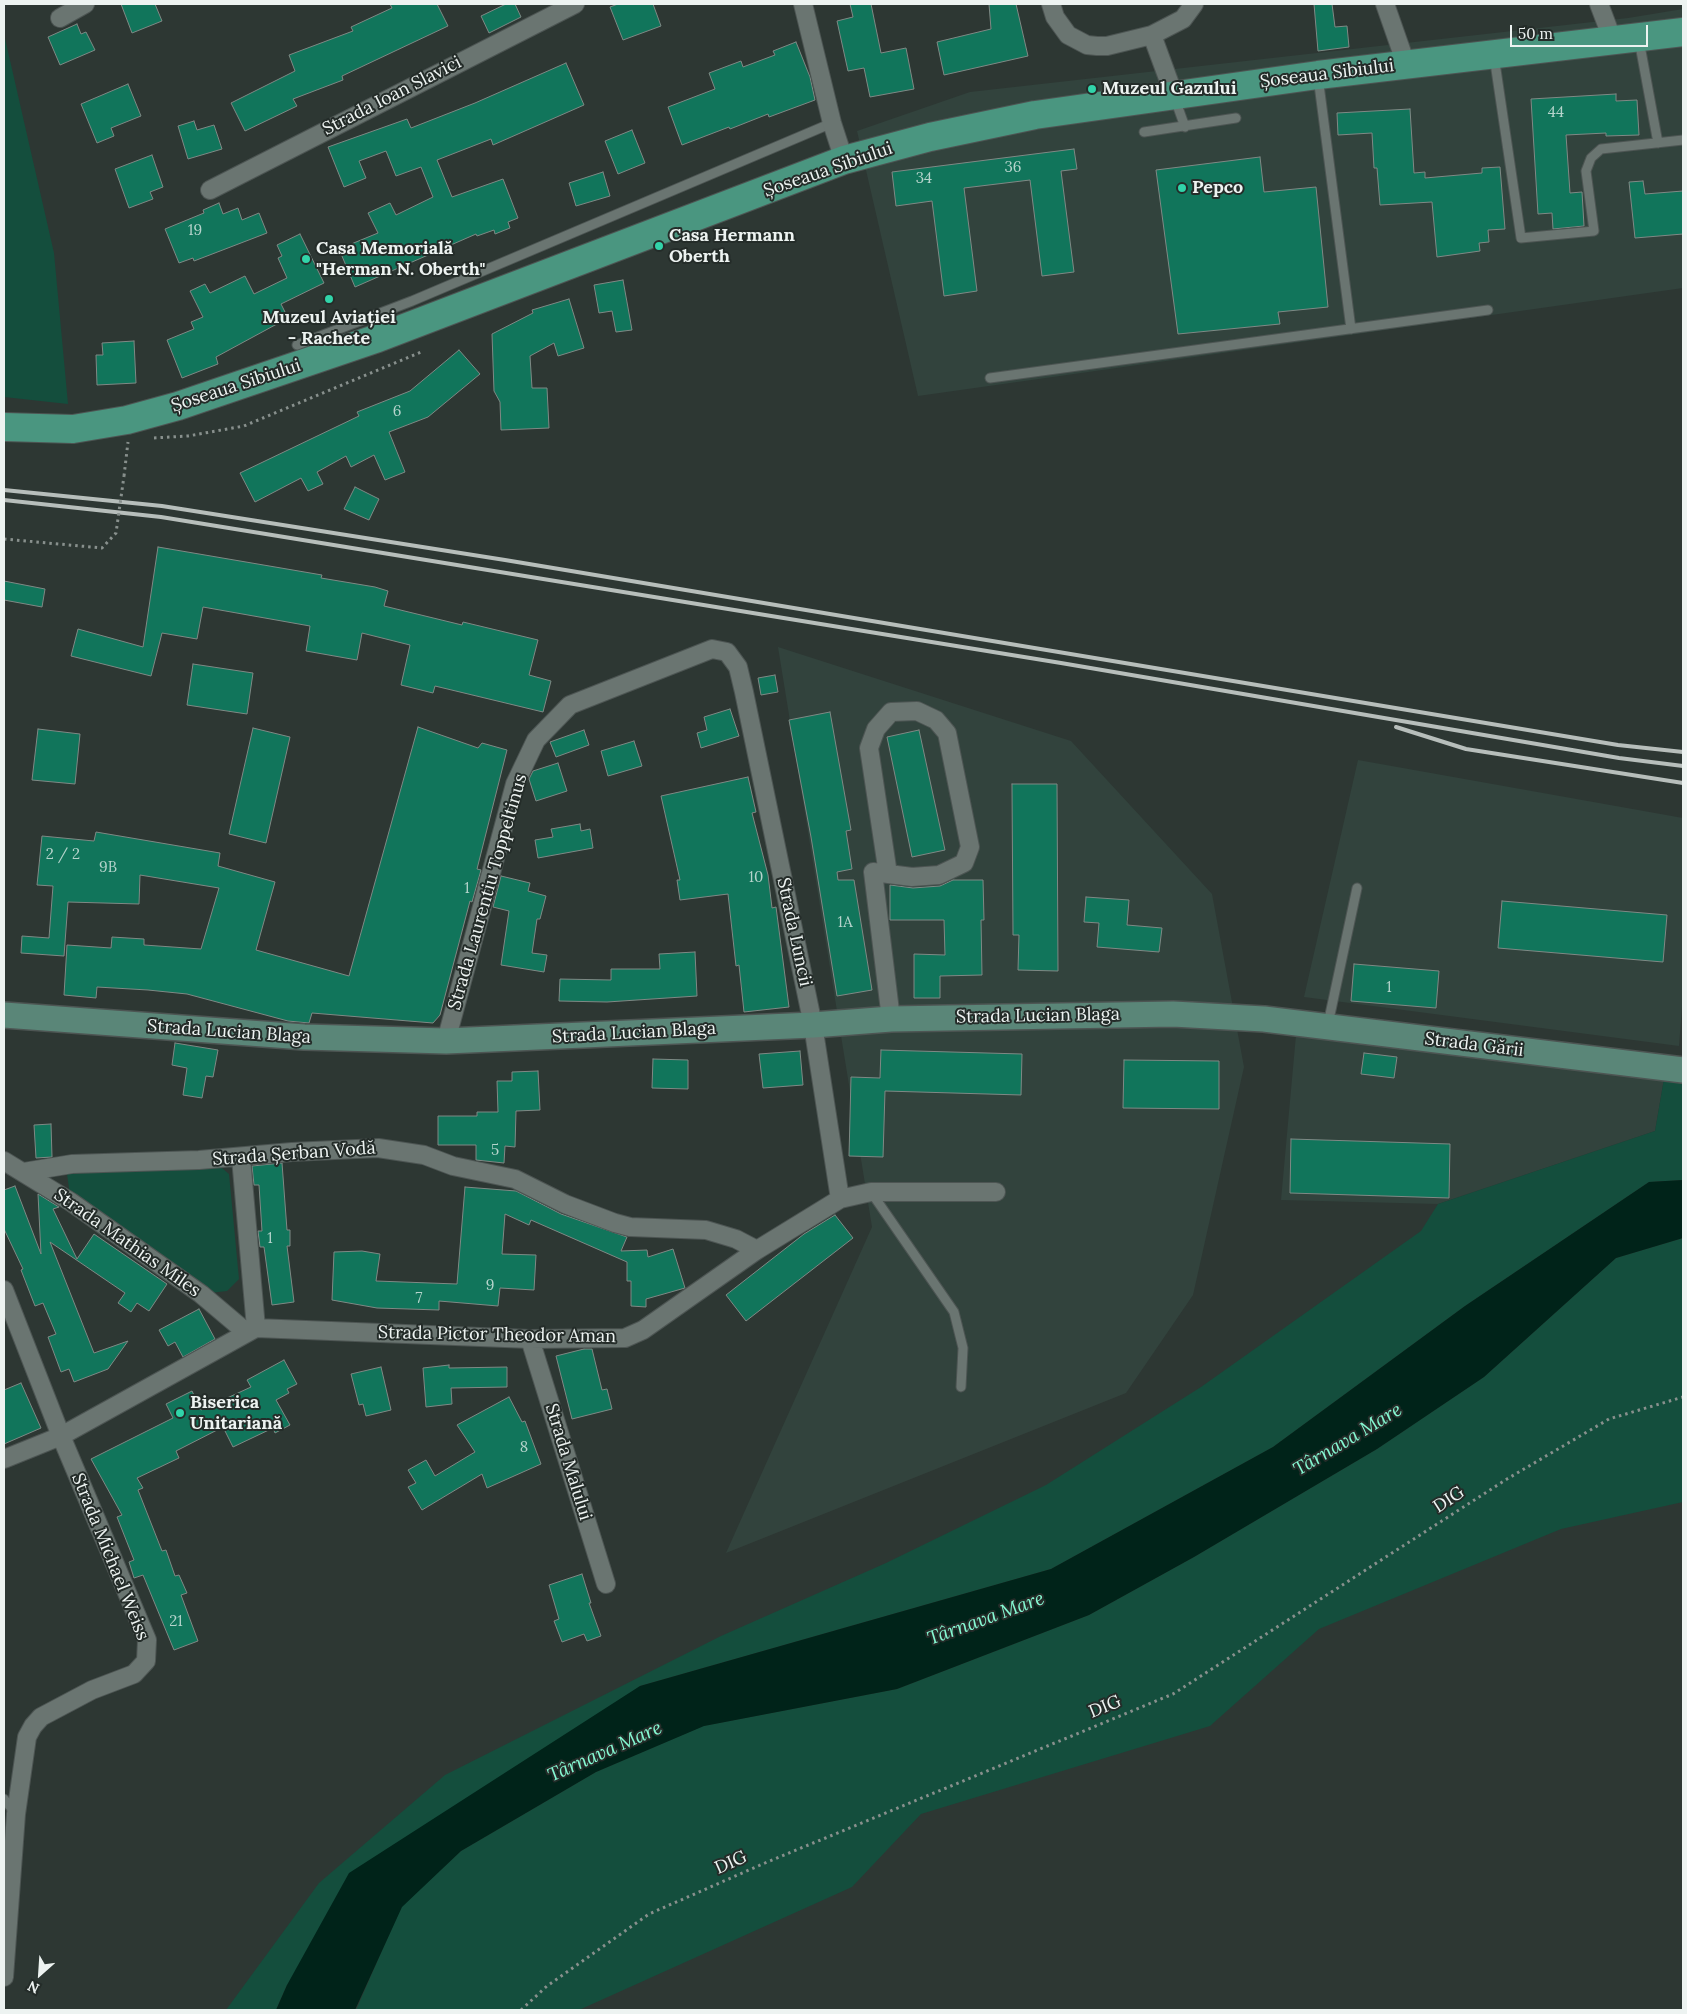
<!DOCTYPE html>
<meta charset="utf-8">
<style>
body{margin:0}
#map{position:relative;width:1687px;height:2014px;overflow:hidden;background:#2d3733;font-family:Lora,serif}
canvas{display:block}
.frame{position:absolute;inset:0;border:5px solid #edf3f1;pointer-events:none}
.north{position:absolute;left:15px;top:1949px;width:50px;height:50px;-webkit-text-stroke:4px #242c29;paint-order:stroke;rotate:206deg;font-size:14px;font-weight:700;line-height:20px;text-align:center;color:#edf3f1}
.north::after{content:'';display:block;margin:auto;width:18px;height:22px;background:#edf3f1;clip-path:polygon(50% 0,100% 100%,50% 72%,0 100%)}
.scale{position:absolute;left:1510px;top:25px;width:138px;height:22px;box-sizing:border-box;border:2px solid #edf3f1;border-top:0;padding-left:6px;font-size:15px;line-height:18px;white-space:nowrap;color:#edf3f1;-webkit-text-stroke:4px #242c29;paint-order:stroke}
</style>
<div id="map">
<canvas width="1687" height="2014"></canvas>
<div class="frame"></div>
<div class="north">N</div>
<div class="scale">50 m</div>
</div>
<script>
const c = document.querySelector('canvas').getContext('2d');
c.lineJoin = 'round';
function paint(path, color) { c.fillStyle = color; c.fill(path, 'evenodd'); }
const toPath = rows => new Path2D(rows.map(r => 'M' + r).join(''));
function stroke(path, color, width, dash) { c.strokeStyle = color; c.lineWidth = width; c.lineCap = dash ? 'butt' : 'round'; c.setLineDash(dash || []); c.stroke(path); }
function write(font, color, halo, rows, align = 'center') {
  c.font = font + ' Lora,serif'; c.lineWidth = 4; c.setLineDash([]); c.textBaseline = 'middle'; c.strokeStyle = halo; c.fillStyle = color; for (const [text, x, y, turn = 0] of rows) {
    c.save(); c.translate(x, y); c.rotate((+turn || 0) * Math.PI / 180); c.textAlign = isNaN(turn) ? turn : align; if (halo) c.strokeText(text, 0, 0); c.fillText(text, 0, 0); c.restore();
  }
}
const built = toPath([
 [1683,9,1683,288,918,396,857,131,970,92,1628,18],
 [778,647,1071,741,1212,894,1244,1067,1193,1295,1126,1393,726,1553,872,1227],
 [1358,760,1683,818,1683,994,1679,1046,1304,997],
 [1297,1024,1666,1067,1655,1131,1438,1204,1281,1200]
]);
const green = toPath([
 [4,34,54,253,68,404,4,397],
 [1666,1067,1683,1070,1683,1180,1649,1182,1465,1306,1273,1447,1051,1569,640,1686,287,1985,276,2010,226,2010,319,1883,445,1775,721,1636,886,1563,1046,1485,1201,1387,1421,1231,1438,1204,1655,1131],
 [216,1163,229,1174,239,1279,227,1291,201,1294,71,1202,67,1174,72,1164],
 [1683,1238,1683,1502,1561,1529,1319,1629,1210,1726,921,1814,852,1887,579,2010,356,2010,401,1907,461,1851,596,1772,703,1726,897,1689,1089,1615,1194,1557,1377,1449,1484,1377,1616,1258]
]);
const water = toPath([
 [1683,1180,1683,1238,1616,1258,1484,1377,1377,1449,1194,1557,1089,1615,897,1689,704,1726,596,1772,461,1851,402,1907,355,2010,276,2010,287,1985,349,1873,640,1686,1051,1569,1273,1447,1465,1306,1649,1182]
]);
const building = toPath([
 [121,4,155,4,162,21,132,33,121,4],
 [390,4,437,4,448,26,342,76,343,80,293,99,297,106,245,131,231,103,295,71,289,55,353,31,351,27,392,8,390,4],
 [506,4,515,4,521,17,489,33,481,16,506,4],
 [618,4,653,4,661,26,623,40,610,7,618,4],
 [850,4,871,4,881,53,906,48,914,89,870,97,864,68,848,71,837,21,853,17,850,4],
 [989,4,1016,4,1028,56,944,75,937,42,991,29,989,4],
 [1314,4,1332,4,1335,27,1347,26,1349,47,1318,51,1314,4],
 [77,24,81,34,86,32,95,50,60,65,48,37,77,24],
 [796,42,810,77,815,100,769,117,768,114,730,129,729,127,682,145,668,107,715,89,709,73,741,61,743,67,775,55,773,51,796,42],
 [566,63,584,105,493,145,491,139,437,160,452,197,503,179,518,218,508,222,510,228,495,234,494,230,477,236,476,234,355,287,339,249,378,233,368,213,390,203,396,215,433,197,421,167,396,176,386,151,359,161,366,178,344,187,328,147,407,119,411,128,475,103,566,63],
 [128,84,141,116,111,128,114,136,97,143,81,104,128,84],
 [1616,94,1616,101,1637,100,1639,135,1606,136,1606,133,1566,135,1570,193,1582,192,1584,226,1553,229,1552,213,1538,214,1531,99,1616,94],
 [1410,109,1414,173,1425,172,1425,178,1482,173,1482,168,1500,167,1505,229,1488,230,1489,242,1479,243,1480,251,1437,257,1432,202,1380,205,1377,168,1374,168,1372,133,1338,135,1337,113,1410,109],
 [194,121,197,130,214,125,222,149,188,159,178,126,194,121],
 [632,130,645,163,618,174,605,141,632,130],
 [1074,149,1077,169,1061,171,1074,272,1042,276,1030,180,964,188,977,291,944,296,932,201,896,206,892,172,1074,149],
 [152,155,163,187,150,192,153,199,129,208,115,169,152,155],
 [1260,157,1264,192,1316,187,1328,307,1278,312,1280,324,1178,334,1156,170,1260,157],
 [603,172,610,196,576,206,569,183,603,172],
 [1643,181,1645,194,1683,191,1683,234,1635,238,1629,182,1643,181],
 [219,203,223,214,238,208,242,220,259,213,267,233,194,261,193,258,179,263,165,229,204,213,203,210,219,203],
 [300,234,324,283,281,304,288,318,216,357,218,364,182,378,167,340,194,329,191,322,203,317,190,291,205,284,210,293,245,276,254,294,287,278,278,258,282,256,277,245,300,234],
 [623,280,632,330,616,332,612,311,599,313,594,285,623,280],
 [569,299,584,348,558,356,554,343,530,356,532,388,547,388,549,428,501,430,500,402,494,391,492,334,533,313,532,310,569,299],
 [134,341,136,383,97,385,96,355,103,355,102,343,134,341],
 [459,350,480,374,428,417,389,432,405,472,385,480,374,455,351,467,346,456,317,472,323,484,308,491,301,478,255,502,240,473,359,416,357,412,410,391,459,350],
 [355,487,379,499,369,520,344,509,355,487],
 [158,547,322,575,321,578,375,587,388,591,384,606,462,625,463,622,538,640,529,675,551,681,543,712,435,686,433,693,401,685,410,645,362,633,357,660,306,651,310,626,203,607,197,639,162,633,151,676,71,656,78,629,143,647,158,547],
 [4,581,45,589,42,607,4,600,4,581],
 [193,664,253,673,247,714,187,705,193,664],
 [775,675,778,692,761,695,758,678,775,675],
 [730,709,739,736,701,748,697,733,707,730,704,717,730,709],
 [830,712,851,830,846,831,852,869,837,872,838,880,854,880,872,990,837,996,811,837,789,720,830,712],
 [418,727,478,748,482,743,507,750,477,869,481,870,472,902,470,901,440,1015,433,1023,312,1013,309,1023,288,1021,187,994,148,990,97,987,96,998,64,995,67,945,111,948,112,937,144,939,144,945,201,949,219,888,140,875,139,904,68,902,64,956,21,953,22,936,49,938,53,886,37,885,42,836,94,841,96,832,220,853,218,866,275,882,256,950,349,976,418,727],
 [253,728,290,737,266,843,229,834,253,728],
 [38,729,80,734,75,784,32,780,38,729],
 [584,730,589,745,556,757,550,742,584,730],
 [919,730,945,850,912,857,887,737,919,730],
 [634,741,642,766,608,776,601,751,634,741],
 [558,763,567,791,536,801,529,779,533,771,558,763],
 [748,777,756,812,752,813,768,875,772,908,776,907,789,1007,744,1012,739,965,736,966,728,894,680,900,677,880,680,880,661,796,748,777],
 [1012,784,1057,784,1058,971,1018,970,1019,935,1013,935,1012,784],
 [580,824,581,831,590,829,593,848,538,858,535,840,553,837,551,829,580,824],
 [501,876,530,883,528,891,546,896,540,919,537,919,532,953,547,955,544,972,501,965,509,911,493,907,501,876],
 [953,880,983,880,984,920,981,920,982,975,940,976,940,998,914,998,914,954,945,955,944,920,890,920,890,885,913,888,940,886,953,880],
 [1086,897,1129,900,1127,925,1162,928,1159,952,1097,947,1099,923,1084,922,1086,897],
 [1502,901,1667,915,1663,962,1498,948,1502,901],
 [695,952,697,996,607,1002,559,1001,560,979,611,980,611,969,660,969,659,954,695,952],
 [1354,964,1439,971,1436,1008,1351,1001,1354,964],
 [175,1043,218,1050,213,1077,206,1076,202,1098,183,1095,187,1068,172,1065,175,1043],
 [881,1050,1022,1054,1021,1095,885,1091,883,1157,849,1156,851,1077,880,1078,881,1050],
 [800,1051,803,1085,763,1088,759,1054,800,1051],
 [1364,1053,1397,1057,1394,1078,1361,1074,1364,1053],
 [653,1059,688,1060,688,1089,652,1088,653,1059],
 [1124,1060,1219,1061,1219,1109,1123,1108,1124,1060],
 [538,1071,540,1110,516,1111,515,1147,505,1146,504,1163,476,1160,476,1145,438,1145,438,1116,477,1116,477,1112,498,1112,497,1081,512,1081,512,1072,538,1071],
 [51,1124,52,1157,36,1158,34,1125,51,1124],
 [1291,1139,1450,1144,1449,1198,1290,1193,1291,1139],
 [282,1163,287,1230,290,1230,290,1246,287,1246,294,1302,272,1305,264,1247,260,1247,258,1231,262,1231,259,1185,254,1185,252,1166,282,1163],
 [15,1186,41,1254,38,1194,59,1207,53,1209,77,1259,94,1234,167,1284,149,1311,137,1303,131,1312,118,1303,125,1293,50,1242,94,1353,128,1341,108,1369,74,1382,69,1369,61,1372,48,1337,56,1334,43,1303,35,1306,21,1270,23,1269,4,1229,4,1190,15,1186],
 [465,1187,516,1191,561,1214,627,1237,621,1251,647,1250,648,1257,673,1249,685,1288,646,1299,646,1307,631,1306,631,1281,627,1281,627,1262,531,1220,529,1225,505,1214,502,1254,536,1255,534,1290,500,1288,498,1306,439,1301,439,1310,377,1308,332,1300,334,1252,362,1251,380,1254,376,1281,457,1284,465,1187],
 [835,1215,853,1238,746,1321,726,1295,804,1234,835,1215],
 [199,1309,215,1339,183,1357,175,1342,168,1346,159,1330,199,1309],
 [584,1349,592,1349,602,1390,607,1389,612,1409,572,1419,556,1356,584,1349],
 [284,1360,297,1384,287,1389,289,1393,276,1400,290,1425,275,1433,273,1428,233,1447,223,1427,176,1451,179,1458,137,1478,143,1488,138,1490,162,1551,166,1550,175,1576,179,1575,187,1593,181,1595,198,1641,174,1650,143,1575,134,1578,129,1562,134,1560,117,1517,122,1515,91,1459,173,1418,166,1404,192,1391,201,1410,251,1387,247,1380,284,1360],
 [449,1365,449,1368,507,1367,507,1387,451,1388,452,1404,426,1407,423,1368,449,1365],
 [381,1367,391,1410,366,1416,363,1404,359,1405,351,1374,381,1367],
 [21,1383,41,1428,4,1444,4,1390,21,1383],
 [509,1397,522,1422,525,1421,541,1464,487,1488,482,1474,422,1510,408,1487,416,1483,408,1470,426,1460,435,1476,475,1452,457,1425,509,1397],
 [582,1574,591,1603,589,1603,601,1636,587,1641,584,1634,562,1642,554,1621,559,1619,549,1585,582,1574]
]);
const path = toPath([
 [154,438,188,436,244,426,421,352],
 [124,476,128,442],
 [521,2010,547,1986,649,1914,765,1863,1173,1694,1507,1479,1609,1419,1683,1397]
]);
const lane = toPath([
 [1639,40,1658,143],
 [1494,56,1521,238,1594,231,1586,171,1591,158,1601,149,1683,140],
 [1318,77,1351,329],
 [1175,99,1185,127],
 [1144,132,1236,118],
 [297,345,412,301,832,123],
 [990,378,1488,310],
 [1328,1024,1357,888],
 [871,1192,954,1312,963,1348,961,1387],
 [4,1799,16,1814]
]);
const street = toPath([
 [803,4,832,123,844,160],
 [1051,4,1055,17,1068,35,1087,45,1097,46,1107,46,1152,35,1183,19,1194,4],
 [1385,4,1406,64],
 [1599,4,1613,41],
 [60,18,85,4],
 [1152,35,1174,95],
 [210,190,575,4],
 [888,874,869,748,876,729,891,712,917,711,936,720,947,733,970,847,964,863,939,875,912,877,873,872,891,1019],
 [446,1041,515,784,536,740,570,705,712,649,727,652,738,667,744,692,813,1025,840,1199],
 [241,1158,256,1328],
 [4,1161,71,1202,201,1294,246,1332],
 [24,1172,72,1164,199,1160,292,1152,378,1148,424,1155,453,1166,515,1179,565,1204,615,1223,630,1227,706,1230,736,1239,757,1250],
 [4,1290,61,1436,147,1640,146,1661,134,1674,92,1690,41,1717,33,1726,27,1737,16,1814,4,1977],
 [530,1339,606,1584],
 [4,1459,61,1436,256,1328,530,1339,625,1338,643,1330,757,1250,840,1199,871,1192,996,1192]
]);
const secondary = toPath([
 [4,1015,304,1037,446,1041,813,1025,891,1019,1173,1014,1264,1019,1683,1070]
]);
const primary = toPath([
 [4,427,73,429,127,420,178,406,378,338,844,160,930,137,1035,115,1318,75,1683,32]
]);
const rail = toPath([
 [4,490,162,506,505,560,1618,745,1683,752],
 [4,500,161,517,1061,663,1619,758,1683,766],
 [1396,727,1466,749,1683,783]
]);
const pathBridge = toPath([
 [4,539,102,548,116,533,124,476]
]);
const markers = [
 [1092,89,5,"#31d4a9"],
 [1182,188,5,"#31d4a9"],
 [659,246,5,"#31d4a9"],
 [306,259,5,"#31d4a9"],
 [329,299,5,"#31d4a9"],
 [180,1413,5,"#31d4a9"]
];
const numberNames = [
 ["44",1556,113],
 ["36",1013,168],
 ["34",924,179],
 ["19",195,231],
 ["6",397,412],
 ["2 / 2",63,855],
 ["9B",108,868],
 ["10",756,878],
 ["1",467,889],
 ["1A",845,923],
 ["1",1389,988],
 ["5",495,1151],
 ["1",270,1239],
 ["9",490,1286],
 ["7",419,1299],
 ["8",524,1448],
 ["21",176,1622]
];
const streetNames = [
 ["Șoseaua Sibiului",1327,74,-7],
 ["Strada Ioan Slavici",392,96,-27],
 ["Șoseaua Sibiului",828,170,-19],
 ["Șoseaua Sibiului",236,386,-18],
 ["Strada Laurentiu Toppeltinus",488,892,-74],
 ["Strada Luncii",794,932,78],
 ["Strada Lucian Blaga",1038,1016,-1],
 ["Strada Lucian Blaga",229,1032,4],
 ["Strada Lucian Blaga",634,1033,-3],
 ["Strada Gării",1474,1045,7],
 ["Strada Șerban Vodă",294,1154,-4],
 ["Strada Mathias Miles",127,1243,35],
 ["Strada Pictor Theodor Aman",497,1335,1],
 ["Strada Malului",568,1462,73],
 ["DIG",1449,1500,-33],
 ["Strada Michael Weiss",110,1557,68],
 ["DIG",1105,1707,-22],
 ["DIG",731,1863,-24]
];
const poiNames = [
 ["Muzeul Gazului",1102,89],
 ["Pepco",1192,188],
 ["Casa Hermann",669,236],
 ["Oberth",669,257],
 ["Casa Memorială",316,249],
 ["\"Herman N. Oberth\"",316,270],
 ["Muzeul Aviației",329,318,"center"],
 ["- Rachete",329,339,"center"],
 ["Biserica",190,1403],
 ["Unitariană",190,1424]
];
const waterNames = [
 ["Târnava Mare",1348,1440,-31],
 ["Târnava Mare",986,1619,-20],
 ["Târnava Mare",605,1752,-24]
];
paint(built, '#32433d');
paint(green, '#144e3d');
paint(water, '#002319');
paint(building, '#11755b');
stroke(building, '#7f8985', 1);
stroke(lane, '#4d5553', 11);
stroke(street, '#4d5553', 20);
stroke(secondary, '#4d5553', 28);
stroke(primary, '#4d5553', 30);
stroke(path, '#88908d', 3, [2.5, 4]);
stroke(lane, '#6a7571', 9);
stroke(street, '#6a7571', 18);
stroke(secondary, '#5a8678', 25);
stroke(primary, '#4a9680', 28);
stroke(rail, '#b7bebb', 4);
stroke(pathBridge, '#88908d', 3, [2.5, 4]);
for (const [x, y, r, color] of markers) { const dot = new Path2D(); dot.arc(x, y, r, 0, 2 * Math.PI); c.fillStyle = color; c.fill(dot); stroke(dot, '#242c29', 2); }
write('15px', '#b6d4cc', null, numberNames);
write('18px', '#edf3f1', '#242c29', streetNames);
write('bold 18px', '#edf3f1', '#242c29', poiNames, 'left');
write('italic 19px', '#86f9d3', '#242c29', waterNames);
</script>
